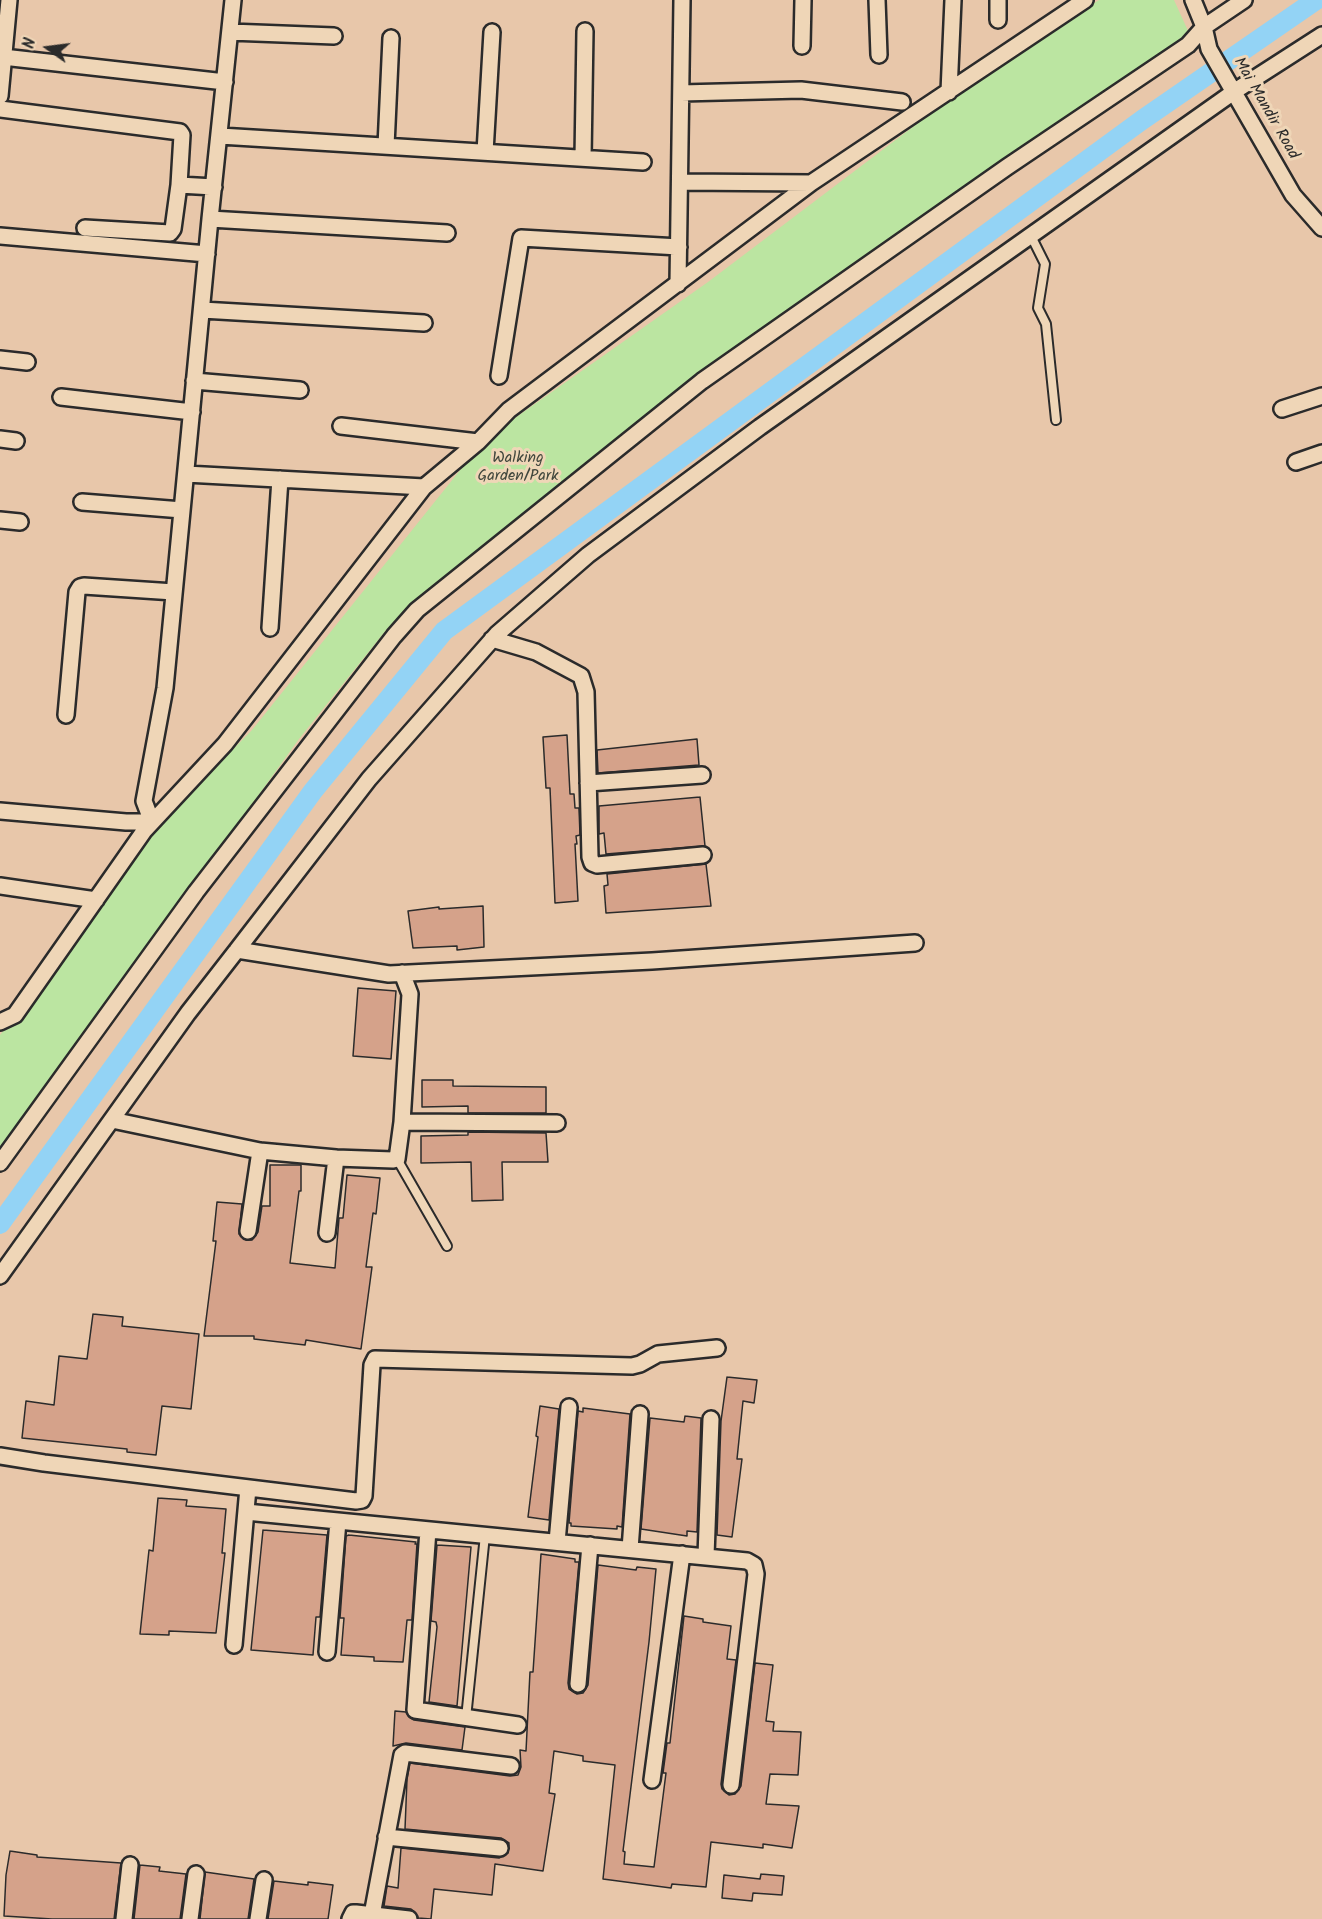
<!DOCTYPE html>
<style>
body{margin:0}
#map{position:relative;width:1322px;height:1919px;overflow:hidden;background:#e8c7aa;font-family:Kalam,sans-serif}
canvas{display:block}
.north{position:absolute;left:18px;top:18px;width:60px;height:60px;-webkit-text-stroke:4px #efd6b7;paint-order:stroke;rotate:284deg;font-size:16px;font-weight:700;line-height:24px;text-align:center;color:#2b2b2b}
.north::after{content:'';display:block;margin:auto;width:21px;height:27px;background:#2b2b2b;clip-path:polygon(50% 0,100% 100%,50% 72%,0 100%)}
</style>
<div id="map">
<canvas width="1322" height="1919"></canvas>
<div class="north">N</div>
</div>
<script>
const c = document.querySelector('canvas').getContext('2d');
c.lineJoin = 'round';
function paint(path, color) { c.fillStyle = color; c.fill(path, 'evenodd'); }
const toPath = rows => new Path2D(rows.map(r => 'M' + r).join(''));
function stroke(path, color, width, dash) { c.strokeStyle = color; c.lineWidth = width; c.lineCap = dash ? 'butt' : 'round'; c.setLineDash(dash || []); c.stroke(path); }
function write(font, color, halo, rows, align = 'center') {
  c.font = font + ' Kalam,sans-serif'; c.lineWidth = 6; c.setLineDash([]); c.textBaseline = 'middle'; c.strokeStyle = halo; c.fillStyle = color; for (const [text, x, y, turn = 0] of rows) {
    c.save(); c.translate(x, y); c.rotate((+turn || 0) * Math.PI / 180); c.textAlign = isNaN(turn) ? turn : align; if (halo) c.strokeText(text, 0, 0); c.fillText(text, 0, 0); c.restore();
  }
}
const green = toPath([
 [1099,0,1174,0,1189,33,1034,143,552,495,387,629,299,739,0,1154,0,1035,167,816,252,730,485,439,708,282,955,95]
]);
const canal = toPath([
 [0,1224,313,791,444,631,1142,120,1316,0]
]);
const building = toPath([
 [567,735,570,794,574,794,575,808,579,808,580,835,576,836,577,844,575,844,578,901,555,903,550,788,546,788,543,737,567,735],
 [697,739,699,765,598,773,597,750,697,739],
 [700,797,705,846,606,854,604,833,599,834,599,806,700,797],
 [706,864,711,906,606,913,604,886,608,885,607,874,706,864],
 [483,906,484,947,457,950,457,946,413,948,408,911,439,907,439,909,483,906],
 [358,988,396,991,391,1059,353,1056,358,988],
 [422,1080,453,1080,453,1086,546,1087,546,1113,468,1113,468,1106,422,1107,422,1080],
 [468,1132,546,1133,548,1162,502,1162,503,1200,472,1201,471,1162,421,1163,421,1136,468,1135,468,1132],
 [270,1165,301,1165,301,1191,299,1191,290,1263,335,1268,339,1218,343,1218,347,1175,380,1178,376,1214,373,1213,366,1267,372,1267,361,1349,306,1340,305,1345,254,1339,254,1336,204,1336,216,1241,213,1241,217,1202,242,1204,239,1234,246,1240,252,1240,258,1232,262,1206,270,1206,270,1165],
 [93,1314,123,1317,122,1326,199,1334,191,1409,162,1406,156,1455,127,1452,127,1449,22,1438,26,1401,54,1405,59,1356,87,1359,93,1314],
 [727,1377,757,1380,754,1403,743,1401,737,1459,742,1459,732,1537,717,1535,721,1421,727,1377],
 [540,1406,559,1409,549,1520,528,1517,538,1437,536,1436,540,1406],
 [583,1408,630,1414,622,1527,617,1526,617,1529,571,1526,571,1523,569,1523,578,1411,583,1412,583,1408],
 [685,1416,701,1418,697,1532,687,1531,687,1536,641,1529,650,1418,684,1422,685,1416],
 [158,1498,187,1500,186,1506,226,1509,222,1553,225,1553,216,1633,169,1631,169,1635,140,1634,149,1550,153,1551,158,1498],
 [263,1530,327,1535,320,1617,316,1617,313,1655,251,1650,263,1530],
 [349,1535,416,1542,415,1544,417,1544,412,1620,407,1620,403,1662,374,1661,374,1657,341,1655,344,1618,340,1618,346,1536,349,1535],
 [437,1545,471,1547,457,1706,429,1702,437,1627,436,1622,431,1621,437,1545],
 [541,1554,575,1559,575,1562,579,1562,568,1683,569,1689,577,1694,583,1693,588,1685,598,1565,636,1570,637,1567,656,1569,649,1642,623,1851,625,1852,624,1864,654,1867,666,1773,663,1773,667,1743,670,1743,684,1616,703,1619,703,1622,731,1626,727,1659,736,1660,721,1784,722,1789,729,1795,735,1794,741,1786,755,1663,773,1665,766,1721,774,1722,773,1731,801,1732,798,1775,770,1774,766,1804,799,1806,792,1848,763,1844,763,1848,711,1842,706,1887,672,1884,671,1888,603,1879,615,1765,583,1761,583,1756,554,1751,549,1793,555,1794,543,1871,495,1864,492,1895,434,1889,431,1919,418,1918,415,1912,411,1909,384,1906,387,1886,398,1888,401,1848,499,1858,508,1853,509,1843,501,1838,405,1829,407,1779,410,1763,510,1776,518,1775,521,1767,520,1750,526,1751,530,1672,533,1672,541,1554],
 [395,1711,406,1712,409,1717,414,1720,465,1727,462,1750,406,1743,393,1746,395,1711],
 [10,1851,37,1855,37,1857,121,1863,114,1919,52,1919,4,1916,6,1875,10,1851],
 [140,1865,160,1867,159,1871,186,1874,180,1919,134,1919,140,1865],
 [205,1872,254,1879,248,1919,200,1919,205,1872],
 [761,1874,784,1876,782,1895,753,1893,752,1901,722,1898,724,1875,760,1879,761,1874],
 [274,1881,308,1885,308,1882,333,1885,328,1919,268,1919,274,1881]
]);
const lane = toPath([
 [1031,236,1045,264,1038,308,1046,324,1056,420],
 [397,1159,447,1246],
 [466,1718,485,1535]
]);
const street = toPath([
 [877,0,879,55],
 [1193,0,1204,27,1209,49,1293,195,1322,228],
 [998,20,998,0],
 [230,32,334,36],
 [802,46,803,0],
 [3,57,225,82],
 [949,92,953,0],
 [681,93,801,90,902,102],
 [0,96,9,0],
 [0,109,180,132,182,135,179,185,173,229,170,233,85,228],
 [220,136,643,162],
 [386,146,391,38],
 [485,152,492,32],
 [583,158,585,31],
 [680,182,811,183],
 [179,185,214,187],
 [210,219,447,233],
 [0,236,207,254],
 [678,284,682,0],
 [202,310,424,323],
 [0,359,27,362],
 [499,376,521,238,679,247],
 [194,381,300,390],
 [61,397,192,412],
 [1282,409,1322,396],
 [341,426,478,442],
 [0,439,16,441],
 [1296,462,1322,453],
 [186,474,424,487],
 [82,502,182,510],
 [0,520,20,522],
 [270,628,280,479],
 [492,639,536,652,581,676,586,692,590,857,592,863,597,865,703,855],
 [66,715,77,592,80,587,84,586,174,592],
 [588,783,702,775],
 [0,811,126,822,152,822,144,801,165,688,210,219,233,0],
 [0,886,96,900],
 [237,950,389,974,652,961,915,943],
 [0,1022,15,1015,144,831,225,744,424,487,478,442,509,410,811,183,1085,0],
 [112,1120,260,1151,336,1158,393,1160,397,1159,402,1122,410,994,402,973],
 [402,1122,557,1123],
 [0,1163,196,892,394,636,417,610,702,381,1007,167,1188,45,1204,27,1244,0],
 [248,1231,260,1151],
 [327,1233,336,1158],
 [0,1276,188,1013,237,950,369,779,497,634,588,555,760,427,1235,91,1322,35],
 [0,1456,44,1463,356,1501,362,1500,364,1496,372,1365,375,1359,632,1366,640,1364,658,1354,717,1348],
 [246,1512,747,1561,754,1565,756,1574,731,1785],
 [428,1530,415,1710,518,1725],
 [557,1542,569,1407],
 [630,1549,640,1414],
 [706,1556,711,1419],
 [234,1645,248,1488],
 [327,1652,338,1521],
 [578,1684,590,1545],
 [652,1780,682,1554],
 [386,1837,500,1848],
 [372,1915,402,1755,405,1753,511,1766],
 [124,1919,130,1865],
 [190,1919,196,1874],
 [258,1919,264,1880],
 [350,1919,353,1913,356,1913,409,1919]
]);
const streetNames = [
 ["Mai Mandir Road",1265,109,60]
];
const parkNames = [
 ["Walking",518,459],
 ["Garden/Park",518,477]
];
paint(green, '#bbe5a1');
stroke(canal, '#93d3f5', 20);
paint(building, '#d5a28a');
stroke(building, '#2b2b2b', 1.5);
stroke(lane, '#2b2b2b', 12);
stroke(street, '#2b2b2b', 20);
stroke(lane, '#efd6b7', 8);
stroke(street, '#efd6b7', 15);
write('16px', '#2b2b2b', '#efd6b7', streetNames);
write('16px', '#41473d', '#efd6b7', parkNames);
</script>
